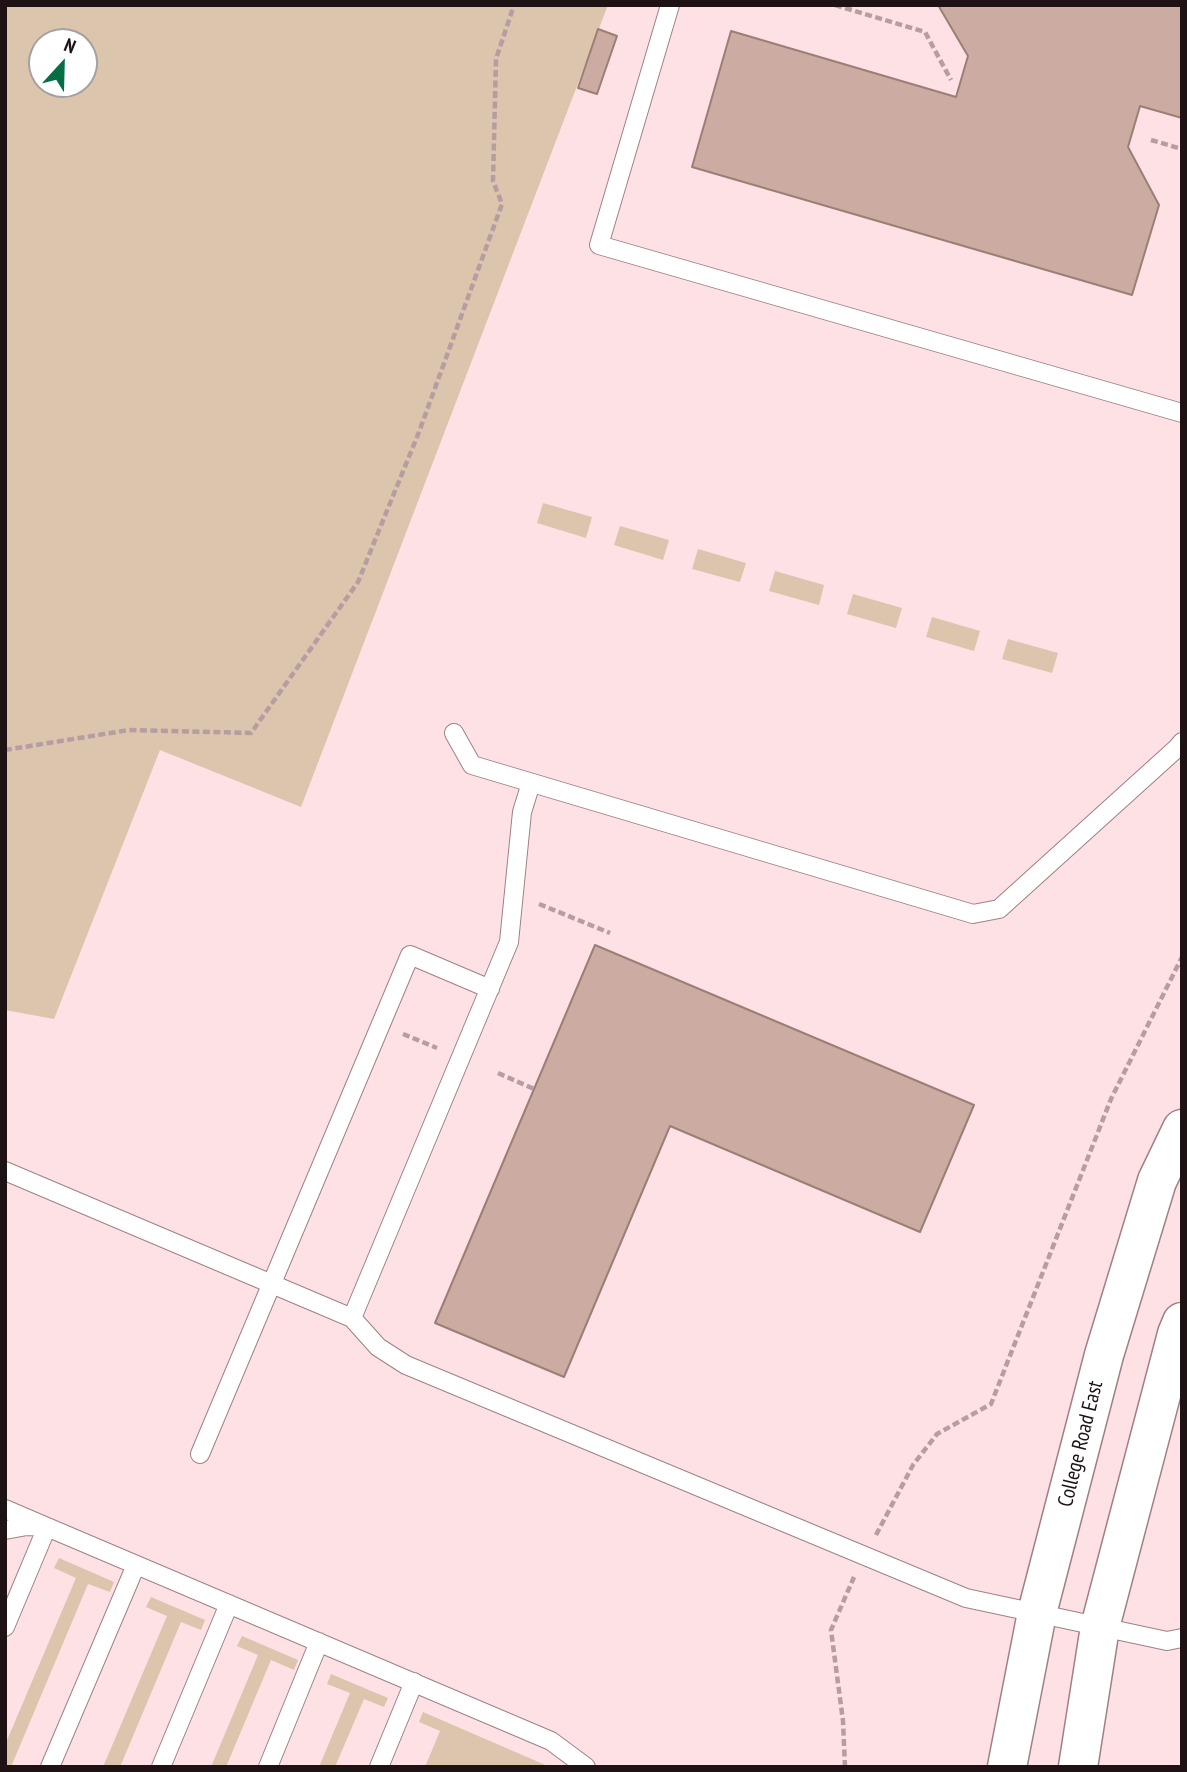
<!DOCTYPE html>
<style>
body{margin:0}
#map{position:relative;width:1187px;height:1772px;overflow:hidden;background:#fee1e5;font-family:"PT Sans Narrow",sans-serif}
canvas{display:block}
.frame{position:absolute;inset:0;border:7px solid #1e1214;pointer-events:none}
.north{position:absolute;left:28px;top:28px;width:70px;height:70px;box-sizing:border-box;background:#fff;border:2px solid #a5a0a1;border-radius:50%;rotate:22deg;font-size:19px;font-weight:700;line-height:28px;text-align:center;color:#1e1214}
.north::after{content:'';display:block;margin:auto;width:24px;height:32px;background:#066e45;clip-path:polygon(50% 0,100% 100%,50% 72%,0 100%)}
</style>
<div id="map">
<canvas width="1187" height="1772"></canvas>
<div class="frame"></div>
<div class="north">N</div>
</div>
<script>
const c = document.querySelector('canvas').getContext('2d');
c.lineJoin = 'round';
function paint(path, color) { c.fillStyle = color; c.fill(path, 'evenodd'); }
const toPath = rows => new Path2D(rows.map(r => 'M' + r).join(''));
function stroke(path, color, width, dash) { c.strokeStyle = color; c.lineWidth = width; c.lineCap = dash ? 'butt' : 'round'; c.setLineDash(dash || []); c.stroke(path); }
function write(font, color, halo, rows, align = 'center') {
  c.font = font + ' "PT Sans Narrow",sans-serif'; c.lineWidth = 5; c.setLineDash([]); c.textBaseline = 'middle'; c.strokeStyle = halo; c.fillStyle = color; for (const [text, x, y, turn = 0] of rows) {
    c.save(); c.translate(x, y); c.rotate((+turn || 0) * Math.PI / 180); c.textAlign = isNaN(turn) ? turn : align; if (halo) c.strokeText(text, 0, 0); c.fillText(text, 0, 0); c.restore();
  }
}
const green = toPath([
 [5,5,608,5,301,807,160,750,54,1019,5,1010],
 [42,42,84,42,84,84,42,84],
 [543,503,592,517,586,538,537,523],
 [620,526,669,540,663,560,614,545],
 [698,549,746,563,740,582,692,569],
 [775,571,824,585,819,605,769,591],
 [853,594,902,608,896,628,847,614],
 [932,617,980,631,974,651,926,637],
 [1008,639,1058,653,1052,673,1002,659],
 [59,1558,114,1582,110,1592,88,1584,11,1767,5,1767,5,1745,76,1578,54,1568],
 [151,1597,205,1620,201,1630,181,1622,120,1767,103,1767,167,1616,146,1607],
 [242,1636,298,1660,294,1670,271,1660,226,1767,211,1767,258,1655,237,1646],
 [331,1674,388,1698,384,1707,364,1699,335,1767,319,1767,350,1693,327,1684],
 [423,1712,550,1767,425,1767,440,1731,419,1722]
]);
const building = toPath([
 [938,5,1182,5,1182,118,1140,106,1128,147,1159,205,1132,295,692,167,731,31,956,97,968,56,938,5],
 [598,29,617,36,597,94,578,88,598,29],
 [595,945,974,1105,920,1232,670,1126,564,1377,435,1323,595,945]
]);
const path = toPath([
 [835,5,925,32,951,80],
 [1151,140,1182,149],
 [5,750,129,730,251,733,358,582,419,432,502,204,493,181,496,59,514,5],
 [539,904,610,933],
 [403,1034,437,1048],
 [498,1073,534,1089],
 [876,1535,913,1465,937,1434,991,1404,1111,1099,1182,957],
 [845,1767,843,1721,831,1630,854,1577]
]);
const lane = toPath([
 [670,5,599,245,1182,413],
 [454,733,472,765,973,914,999,909,1177,748,1182,742],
 [531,783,522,812,509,942,352,1318,378,1347,406,1365,966,1598,1167,1641,1182,1638],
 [5,1171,352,1318],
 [200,1454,410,955,490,989],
 [5,1509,47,1527,5,1627],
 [5,1530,27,1526,47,1527,551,1741,586,1767],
 [50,1767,136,1565],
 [161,1767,229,1604],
 [268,1767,319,1642],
 [379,1767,414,1682]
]);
const secondary = toPath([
 [1007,1767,1037,1613,1104,1355,1157,1181,1182,1129],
 [1078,1767,1100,1627,1177,1334,1182,1322]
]);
const streetNames = [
 ["College Road East",1081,1444,-76]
];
paint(green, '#dbc5ad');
paint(building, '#ccaca2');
stroke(building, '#9c7e74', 2);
stroke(lane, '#a08084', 20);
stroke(secondary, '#a08084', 41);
stroke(path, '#b59da1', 4.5, [7, 3.5]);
stroke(lane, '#fff', 18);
stroke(secondary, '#fff', 38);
write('21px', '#1e1214', '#fff', streetNames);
</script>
